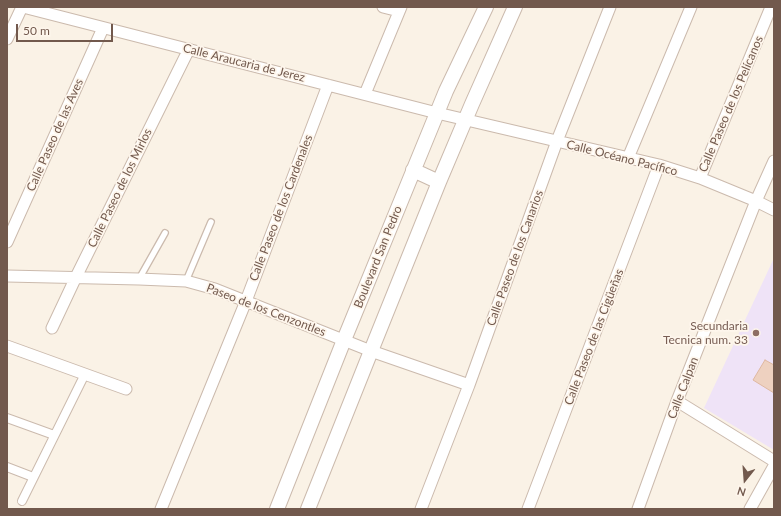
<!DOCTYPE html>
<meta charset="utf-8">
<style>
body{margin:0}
#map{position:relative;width:781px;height:516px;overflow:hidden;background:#faf2e6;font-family:Lato,sans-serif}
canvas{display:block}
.frame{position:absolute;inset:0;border:8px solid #72594d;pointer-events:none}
.north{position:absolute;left:725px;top:460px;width:40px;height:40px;-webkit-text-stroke:3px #fef6ec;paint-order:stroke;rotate:197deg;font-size:11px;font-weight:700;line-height:16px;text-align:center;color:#72594d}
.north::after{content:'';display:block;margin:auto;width:14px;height:18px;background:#72594d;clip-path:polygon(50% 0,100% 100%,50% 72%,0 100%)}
.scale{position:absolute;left:16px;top:24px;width:97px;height:18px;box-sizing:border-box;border:2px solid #72594d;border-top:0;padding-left:5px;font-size:12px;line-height:14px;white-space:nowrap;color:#72594d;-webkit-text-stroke:3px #fef6ec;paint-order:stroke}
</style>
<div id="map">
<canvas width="781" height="516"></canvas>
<div class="frame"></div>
<div class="north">N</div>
<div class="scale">50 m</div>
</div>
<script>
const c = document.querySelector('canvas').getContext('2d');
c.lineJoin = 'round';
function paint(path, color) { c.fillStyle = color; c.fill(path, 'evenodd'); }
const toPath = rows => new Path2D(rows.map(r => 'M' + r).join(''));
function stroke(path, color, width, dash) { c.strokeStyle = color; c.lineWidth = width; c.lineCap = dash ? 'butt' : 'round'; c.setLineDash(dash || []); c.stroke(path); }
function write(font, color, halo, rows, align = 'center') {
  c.font = font + ' Lato,sans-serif'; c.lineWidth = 3.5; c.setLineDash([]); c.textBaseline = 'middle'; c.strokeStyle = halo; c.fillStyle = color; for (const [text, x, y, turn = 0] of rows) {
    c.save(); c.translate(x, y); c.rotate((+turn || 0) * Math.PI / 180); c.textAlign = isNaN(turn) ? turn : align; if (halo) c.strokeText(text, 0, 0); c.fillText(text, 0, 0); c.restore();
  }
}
const education = toPath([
 [774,258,774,450,704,408]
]);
const building = toPath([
 [765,360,774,365,774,393,753,380,765,360]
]);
const service = toPath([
 [139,279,165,233],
 [186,281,211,222]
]);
const pedestrian = toPath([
 [7,418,54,435],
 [7,467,33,477],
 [22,501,85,374]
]);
const minor = toPath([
 [23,7,437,113,659,165,700,178,756,201,774,210],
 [383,7,399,11],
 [7,39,22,7],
 [365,94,401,7],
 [628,158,691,7],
 [700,178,771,7],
 [7,242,103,28],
 [7,276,139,279,186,281,215,289,371,351,469,385],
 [52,328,76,277,189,49],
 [7,346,126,389],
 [677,401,774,461],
 [161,509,246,301,328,85],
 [421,509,469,385,557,141,610,7],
 [528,509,659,165],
 [638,509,677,401,756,201,774,161],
 [750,509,774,466]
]);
const tertiary = toPath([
 [413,170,439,182],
 [277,509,344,340,437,113,446,91,486,7],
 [308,509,371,351,439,182,472,104,515,7]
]);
const markers = [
 [756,333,4,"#8d6e63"]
];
const streetNames = [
 ["Calle Araucaria de Jerez",244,63,14],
 ["Calle Paseo de los Pelícanos",731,104,-67],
 ["Calle Paseo de las Aves",55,135,-66],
 ["Calle Océano Pacífico",622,158,14],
 ["Calle Paseo de los Mirlos",120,188,-64],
 ["Calle Paseo de los Cardenales",281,208,-69],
 ["Boulevard San Pedro",378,257,-68],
 ["Calle Paseo de los Canarios",515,258,-70],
 ["Paseo de los Cenzontles",266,310,21],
 ["Calle Paseo de las Cigüeñas",594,337,-69],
 ["Calle Calpan",683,388,-69]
];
const educationNames = [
 ["Secundaria",748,326],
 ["Tecnica num. 33",748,340]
];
paint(education, '#efe3f7');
paint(building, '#eed1c0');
stroke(building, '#dfb8a1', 1);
stroke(service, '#cbbaad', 8);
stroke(pedestrian, '#cbbaad', 10);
stroke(minor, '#cbbaad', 13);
stroke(tertiary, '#cbbaad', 16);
stroke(service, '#fff', 5.5);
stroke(pedestrian, '#fff', 8);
stroke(minor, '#fff', 11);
stroke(tertiary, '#fff', 14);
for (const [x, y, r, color] of markers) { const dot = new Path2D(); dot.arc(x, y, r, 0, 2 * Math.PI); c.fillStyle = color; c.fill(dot); stroke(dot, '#fef6ec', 1.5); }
write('12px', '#72594d', '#fef6ec', streetNames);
write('12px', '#785e54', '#fef6ec', educationNames, 'right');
</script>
